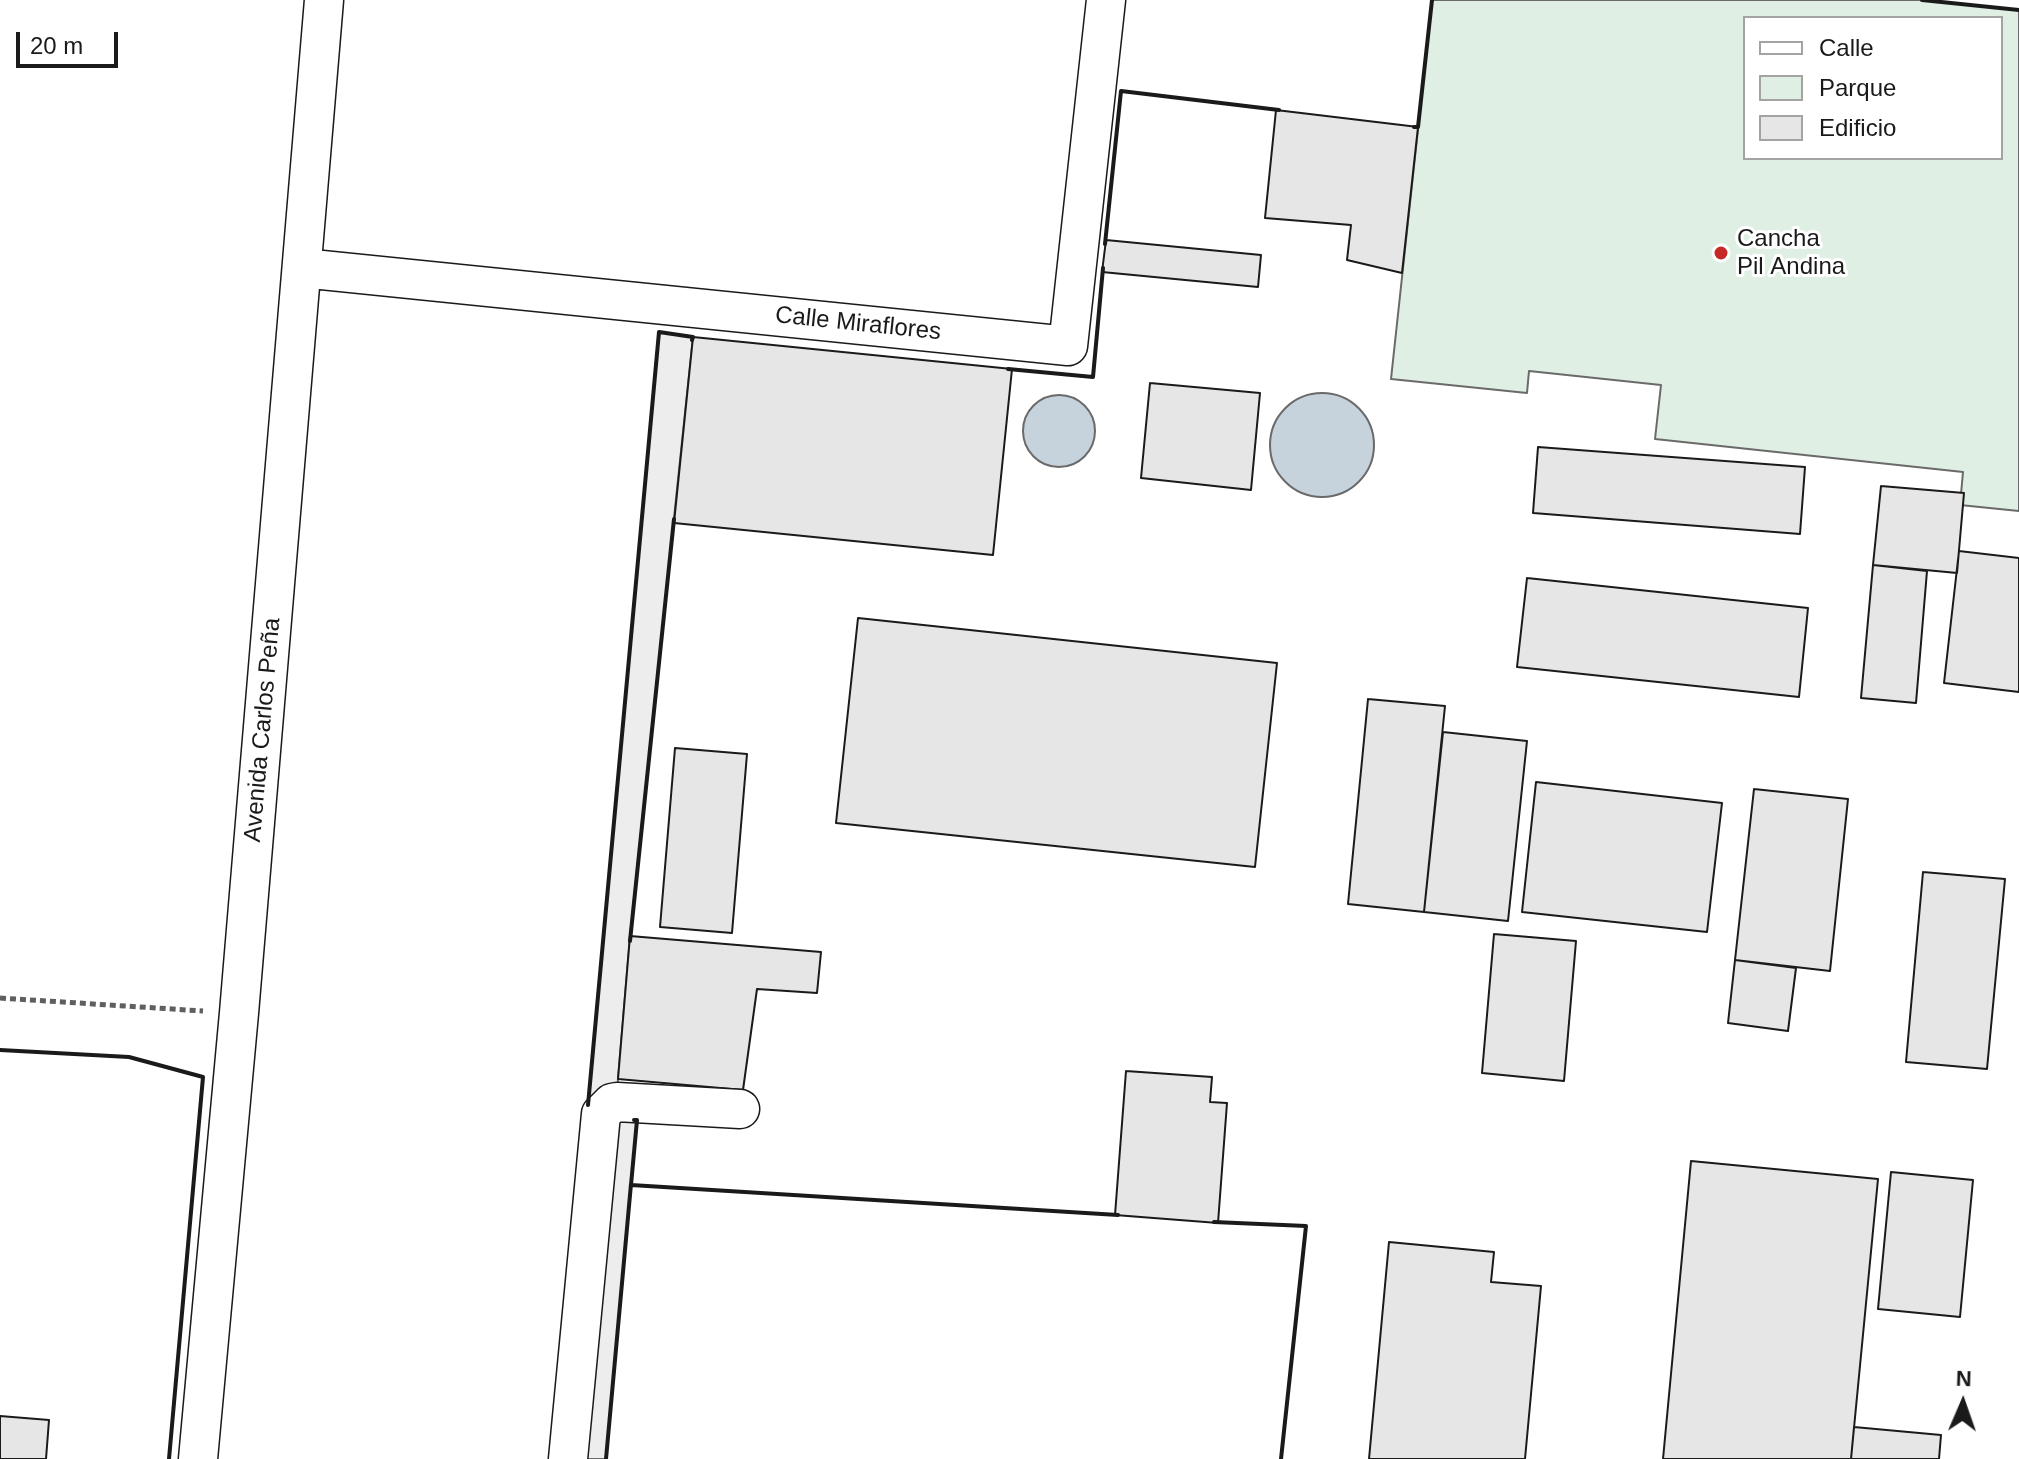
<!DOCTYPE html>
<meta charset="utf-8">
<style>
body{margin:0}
#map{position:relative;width:2019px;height:1459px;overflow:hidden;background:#fff;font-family:Helvetica,sans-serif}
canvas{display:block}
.legend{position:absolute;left:1743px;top:16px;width:260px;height:144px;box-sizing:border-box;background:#fff;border:2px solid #a3a3a3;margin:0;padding:10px 14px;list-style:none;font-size:24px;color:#1a1a1a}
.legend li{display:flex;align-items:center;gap:16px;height:40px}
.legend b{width:40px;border:2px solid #a3a3a3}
.north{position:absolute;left:1923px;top:1363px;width:80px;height:80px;-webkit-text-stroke:6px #fff;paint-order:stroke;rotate:2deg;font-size:22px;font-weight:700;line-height:32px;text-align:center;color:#1a1a1a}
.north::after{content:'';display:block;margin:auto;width:28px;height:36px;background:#1a1a1a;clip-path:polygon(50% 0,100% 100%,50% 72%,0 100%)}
.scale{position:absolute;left:16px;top:32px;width:102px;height:36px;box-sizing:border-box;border:4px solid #1a1a1a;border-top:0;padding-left:10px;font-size:24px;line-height:28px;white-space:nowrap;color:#1a1a1a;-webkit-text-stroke:6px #fff;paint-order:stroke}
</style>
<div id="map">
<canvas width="2019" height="1459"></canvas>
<ul class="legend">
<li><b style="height:10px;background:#fff"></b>Calle</li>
<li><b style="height:22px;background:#e0efe3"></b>Parque</li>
<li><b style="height:22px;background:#e6e6e6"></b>Edificio</li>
</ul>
<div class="north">N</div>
<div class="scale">20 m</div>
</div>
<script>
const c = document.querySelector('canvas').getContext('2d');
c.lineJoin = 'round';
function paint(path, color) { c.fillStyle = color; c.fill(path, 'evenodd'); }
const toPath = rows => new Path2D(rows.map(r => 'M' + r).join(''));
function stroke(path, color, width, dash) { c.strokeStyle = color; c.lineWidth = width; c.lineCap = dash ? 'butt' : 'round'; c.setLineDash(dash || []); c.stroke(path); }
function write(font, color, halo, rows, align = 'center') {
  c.font = font + ' Helvetica,sans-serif'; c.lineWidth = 6; c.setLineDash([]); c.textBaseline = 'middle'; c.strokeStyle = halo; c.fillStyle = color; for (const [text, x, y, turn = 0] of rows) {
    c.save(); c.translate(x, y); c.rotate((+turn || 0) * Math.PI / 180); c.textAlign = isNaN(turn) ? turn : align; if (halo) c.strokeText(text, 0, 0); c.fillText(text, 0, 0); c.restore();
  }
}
const green = toPath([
 [1432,0,1922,0,2019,10,2019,511,1960,505,1963,472,1655,439,1661,385,1529,371,1527,393,1391,379,1432,0],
 [1745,18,2001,18,2001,158,1745,158,1745,18]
]);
const parking = toPath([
 [659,332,693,337,630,936,618,1079,616,1118,637,1121,606,1459,556,1459,659,332]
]);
const water = toPath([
 '1270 445a52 52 0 1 1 104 0a52 52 0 1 1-104 0Z',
 '1023 431a36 36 0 1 1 72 0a36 36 0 1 1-72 0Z'
]);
const building = toPath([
 [1276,110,1418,127,1402,273,1347,260,1351,225,1265,218,1276,110],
 [1106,240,1261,255,1258,287,1102,272,1106,240],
 [693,337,1012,369,993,555,674,523,693,337],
 [1150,383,1260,393,1251,490,1141,478,1150,383],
 [1538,447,1805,467,1800,534,1533,513,1538,447],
 [1881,486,1964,493,1957,573,1873,565,1881,486],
 [1959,551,2019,558,2019,692,1944,683,1959,551],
 [1873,565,1927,571,1916,703,1861,698,1873,565],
 [1527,578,1808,608,1799,697,1517,667,1527,578],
 [858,618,1277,663,1255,867,836,823,858,618],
 [1368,699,1445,706,1424,912,1348,904,1368,699],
 [1443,732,1527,741,1508,921,1424,912,1443,732],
 [675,748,747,754,732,933,660,927,675,748],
 [1536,782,1722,803,1707,932,1522,912,1536,782],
 [1754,789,1848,799,1830,971,1735,960,1754,789],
 [1923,872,2005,879,1987,1069,1906,1062,1923,872],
 [1494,934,1576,941,1564,1081,1482,1073,1494,934],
 [630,936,821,952,817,993,757,989,743,1090,618,1079,630,936],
 [1735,960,1796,968,1788,1031,1728,1023,1735,960],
 [1126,1071,1212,1077,1210,1102,1227,1103,1218,1223,1115,1215,1126,1071],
 [1691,1161,1878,1179,1851,1459,1663,1459,1691,1161],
 [1891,1172,1973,1180,1960,1317,1878,1309,1891,1172],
 [1389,1242,1494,1252,1491,1282,1541,1286,1525,1459,1369,1459,1389,1242],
 [0,1416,49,1420,46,1459,0,1459,0,1416],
 [1854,1427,1941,1435,1939,1459,1851,1459,1854,1427]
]);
const path = toPath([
 [0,998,203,1011]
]);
const minor = toPath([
 [302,268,1068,346,1106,0],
 [198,1459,239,1013,324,0],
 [568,1459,601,1114,612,1103,617,1102,740,1109]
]);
const wall = toPath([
 [1922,0,2019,10],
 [1414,127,1418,127,1432,0],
 [1105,244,1121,91,1279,110],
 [1008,369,1093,377,1103,268],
 [630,941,674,519],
 [0,1050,129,1057,203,1077,169,1459],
 [588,1105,659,332,693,337,692,340],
 [634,1120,637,1120,631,1185,1118,1215],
 [1214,1222,1306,1226,1281,1459],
 [606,1459,631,1184]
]);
const markers = [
 [1721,253,8,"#c62828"]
];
const poiNames = [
 ["Cancha",1737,239],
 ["Pil Andina",1737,267]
];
const streetNames = [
 ["Calle Miraflores",858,324,6],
 ["Avenida Carlos Peña",263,730,-85]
];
paint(green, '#e0efe3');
stroke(green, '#6a6a6a', 2);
paint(parking, '#ededed');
stroke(parking, '#6a6a6a', 2);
paint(water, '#c6d2dc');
stroke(water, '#6a6a6a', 2);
paint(building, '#e6e6e6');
stroke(building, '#1a1a1a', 2);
stroke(minor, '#1a1a1a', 41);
stroke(path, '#5f5f5f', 5, [6, 4]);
stroke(minor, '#fff', 38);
stroke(wall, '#1a1a1a', 4);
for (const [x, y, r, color] of markers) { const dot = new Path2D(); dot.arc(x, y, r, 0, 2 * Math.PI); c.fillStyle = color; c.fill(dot); stroke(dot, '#fff', 3); }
write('24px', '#1a1a1a', '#fff', poiNames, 'left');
write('24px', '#1a1a1a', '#fff', streetNames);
</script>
